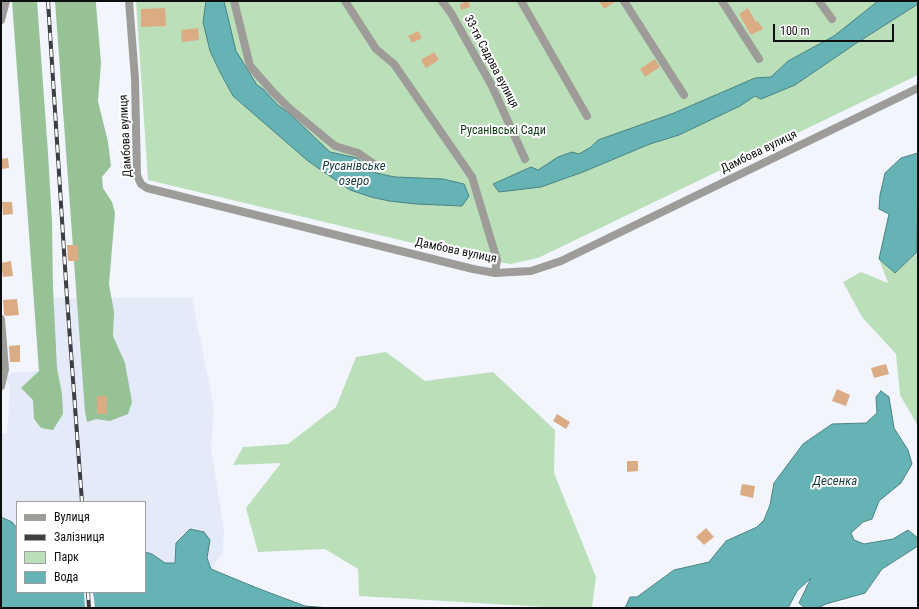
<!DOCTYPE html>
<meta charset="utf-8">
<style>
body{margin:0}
#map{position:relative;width:919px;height:609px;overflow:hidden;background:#f2f5fd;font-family:"Roboto Condensed",sans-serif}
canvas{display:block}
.frame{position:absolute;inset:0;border:2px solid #0d0e10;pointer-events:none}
.legend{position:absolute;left:16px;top:501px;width:130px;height:92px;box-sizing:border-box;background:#fff;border:1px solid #9e9f9f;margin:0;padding:5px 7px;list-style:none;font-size:12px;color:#0d0e10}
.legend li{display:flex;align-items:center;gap:8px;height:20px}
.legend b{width:20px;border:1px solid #9e9f9f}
.scale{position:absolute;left:773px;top:24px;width:121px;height:18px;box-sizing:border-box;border:2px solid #0d0e10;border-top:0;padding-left:5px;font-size:12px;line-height:14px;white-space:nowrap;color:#0d0e10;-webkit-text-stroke:3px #fff;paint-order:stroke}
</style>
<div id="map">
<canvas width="919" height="609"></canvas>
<div class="frame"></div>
<ul class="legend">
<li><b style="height:5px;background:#9d9c98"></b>Вулиця</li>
<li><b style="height:5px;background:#3e3f42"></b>Залізниця</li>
<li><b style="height:11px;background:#bbe0b9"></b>Парк</li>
<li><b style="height:11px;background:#65b3b5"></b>Вода</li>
</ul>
<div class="scale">100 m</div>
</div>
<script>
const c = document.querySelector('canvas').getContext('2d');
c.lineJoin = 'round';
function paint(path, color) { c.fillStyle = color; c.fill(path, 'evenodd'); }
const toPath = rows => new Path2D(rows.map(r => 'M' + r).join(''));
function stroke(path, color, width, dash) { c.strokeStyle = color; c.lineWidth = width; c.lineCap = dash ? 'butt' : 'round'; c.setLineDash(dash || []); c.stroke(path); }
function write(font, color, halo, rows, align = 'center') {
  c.font = font + ' "Roboto Condensed",sans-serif'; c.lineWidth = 4; c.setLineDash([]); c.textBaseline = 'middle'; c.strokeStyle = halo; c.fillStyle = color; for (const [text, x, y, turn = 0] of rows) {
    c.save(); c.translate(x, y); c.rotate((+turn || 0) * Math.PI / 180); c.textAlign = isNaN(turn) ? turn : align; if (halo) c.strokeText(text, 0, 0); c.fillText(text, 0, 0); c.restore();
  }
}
const built = toPath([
 [34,298,192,298,214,408,211,448,224,531,223,553,211,569,207,558,210,540,176,543,175,563,165,563,152,554,145,552,145,502,17,502,17,528,12,522,1,517,1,433,7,434,10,386,5,378,12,373,39,371]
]);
const green = toPath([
 [136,1,918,1,918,75,538,258,511,264,484,260,148,180],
 [918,252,918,426,900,395,896,354,862,317,843,282,861,272,888,283,879,259,895,273],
 [386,352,425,381,493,372,555,430,554,473,596,577,592,608,562,608,359,596,358,569,325,549,258,552,246,508,281,463,233,465,243,447,288,444,336,407,356,357]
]);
const forest = toPath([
 [12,1,37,1,48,153,52,221,53,288,57,368,62,394,63,414,53,430,41,428,34,419,33,400,21,388,39,371],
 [55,1,96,1,96,4,101,63,98,101,108,142,111,166,102,177,103,188,112,202,115,213,109,284,114,312,113,336,125,363,132,402,128,414,110,421,96,419,87,422,85,412]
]);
const water = toPath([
 [206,1,224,1,236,51,257,85,263,89,278,105,290,114,330,152,357,158,365,165,376,173,395,177,443,179,464,184,469,196,462,206,416,204,389,201,371,197,350,190,308,161,233,96,220,72,210,51,203,22,206,1],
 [878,1,918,1,918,4,855,44,795,85,761,99,755,96,740,106,679,135,650,144,583,172,541,187,499,192,493,184,531,167,538,170,558,157,572,152,579,154,591,147,598,140,674,113,755,78,771,77,788,61,834,36,878,1],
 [918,153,917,252,895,273,879,259,889,214,879,209,880,195,885,173,901,158,918,153],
 [881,391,889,397,894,428,908,450,912,464,901,483,879,501,872,519,863,522,851,533,854,540,864,544,893,539,908,530,918,538,918,546,882,569,865,593,826,604,818,608,805,608,799,603,811,578,797,591,788,608,625,608,630,597,637,597,674,570,709,562,726,541,757,527,764,520,770,505,774,483,803,444,832,424,866,423,877,413,876,397,881,391],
 [1,517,12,522,17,528,17,592,145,592,145,552,152,554,165,563,175,563,176,543,190,529,204,532,210,540,207,558,211,569,257,588,305,606,329,608,1,608,1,517]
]);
const pier = toPath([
 [84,592,93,592,95,608,85,608]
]);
const building = toPath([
 [468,1,470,7,461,10,460,4],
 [599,1,616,1,604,9],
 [165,8,166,26,141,27,141,9],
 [748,8,756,22,758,21,763,29,751,35,739,14],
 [198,28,199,40,182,42,181,30],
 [418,31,422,38,412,43,408,36],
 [434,52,439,60,426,68,421,60],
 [655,59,660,67,645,77,640,69],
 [8,158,9,168,1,169,1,159],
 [2,202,12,202,13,214,3,215],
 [67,245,78,245,78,261,68,261],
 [11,261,13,276,3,277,1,263],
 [17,299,19,315,6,316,4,315,3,300],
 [20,345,20,362,10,362,9,346],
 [886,364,889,374,874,378,871,368],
 [837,389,850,395,846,406,832,401],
 [97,396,107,396,107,414,97,414],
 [557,414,570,422,566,429,553,421],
 [627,461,638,461,638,471,627,472],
 [742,484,755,486,753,498,740,495],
 [706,528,714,537,704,545,696,537]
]);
const minor = toPath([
 [129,1,135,79,137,175,141,184,147,188,473,269,495,273,531,271,561,261,918,88],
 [234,1,250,66,272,91,289,108,335,146,358,153,377,166],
 [345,1,376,49,394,64,472,177,497,260,495,273],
 [442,1,451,13,492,86,525,159],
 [521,1,587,116],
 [624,1,684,95],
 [722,1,759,59],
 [819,1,832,19],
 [1,20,6,1],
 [1,319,5,369,1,386]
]);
const rail = toPath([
 [48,1,67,298,82,502],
 [88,592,89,608]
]);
const streetNames = [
 ["33-тя Садова вулиця",491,62,62],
 ["Дамбова вулиця",126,136,-93],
 ["Дамбова вулиця",759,152,-26],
 ["Дамбова вулиця",456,251,12]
];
const parkNames = [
 ["Русанівські Сади",503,131]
];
const waterNames = [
 ["Русанівське",354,167],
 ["озеро",354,182],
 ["Десенка",835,482]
];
paint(built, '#e5eaf9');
paint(green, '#bbe0b9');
paint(forest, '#97c296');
paint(water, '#65b3b5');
stroke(water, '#4b8284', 1);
paint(pier, '#f2f5fd');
paint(building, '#dbac84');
stroke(minor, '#9d9c98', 8);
stroke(rail, '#3e3f42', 4);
stroke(rail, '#fff', 2.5, [8]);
write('12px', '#0d0e10', '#fff', streetNames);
write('12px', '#0a380d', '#fff', parkNames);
write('italic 13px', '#193f40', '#fff', waterNames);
</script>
